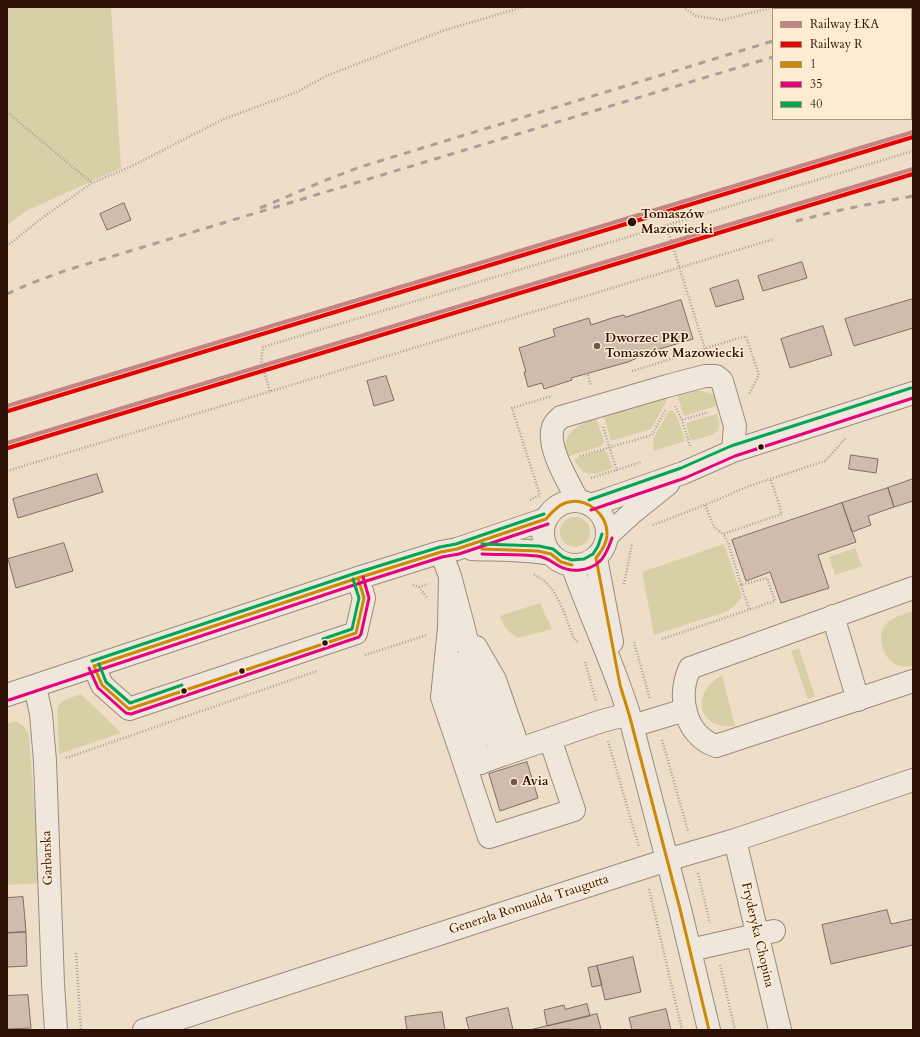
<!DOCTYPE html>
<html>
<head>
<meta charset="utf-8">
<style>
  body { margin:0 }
  #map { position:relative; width:920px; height:1037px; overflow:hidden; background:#eedec8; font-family:Cardo,serif }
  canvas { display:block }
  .frame { position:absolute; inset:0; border:8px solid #2c1004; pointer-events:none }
  .legend { position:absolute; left:772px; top:8px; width:140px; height:112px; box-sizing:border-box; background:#feecd2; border:1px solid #aa9480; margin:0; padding:5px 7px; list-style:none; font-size:12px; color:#2c1004 }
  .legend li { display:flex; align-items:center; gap:8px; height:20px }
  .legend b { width:20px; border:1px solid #aa9480 }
</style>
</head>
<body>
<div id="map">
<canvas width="920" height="1037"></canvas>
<div class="frame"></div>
<ul class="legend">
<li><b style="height:5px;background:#c58483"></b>Railway ŁKA</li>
<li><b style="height:5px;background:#e50000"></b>Railway R</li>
<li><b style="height:5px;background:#ce8801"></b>1</li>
<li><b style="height:5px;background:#e5007d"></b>35</li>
<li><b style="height:5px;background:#00a651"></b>40</li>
</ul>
</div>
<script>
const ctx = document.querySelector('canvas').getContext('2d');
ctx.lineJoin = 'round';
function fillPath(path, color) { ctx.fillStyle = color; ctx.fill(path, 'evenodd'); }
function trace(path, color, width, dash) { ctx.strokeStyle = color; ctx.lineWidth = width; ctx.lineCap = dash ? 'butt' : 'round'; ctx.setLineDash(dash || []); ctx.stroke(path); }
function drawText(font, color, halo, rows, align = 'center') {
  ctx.font = font + ' Cardo,serif'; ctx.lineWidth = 3; ctx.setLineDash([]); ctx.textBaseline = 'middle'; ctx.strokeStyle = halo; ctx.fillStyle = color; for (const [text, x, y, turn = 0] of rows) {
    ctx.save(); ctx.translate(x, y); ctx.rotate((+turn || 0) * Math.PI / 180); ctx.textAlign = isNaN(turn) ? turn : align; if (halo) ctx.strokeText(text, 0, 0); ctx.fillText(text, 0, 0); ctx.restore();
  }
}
const green = new Path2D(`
  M 7,7 L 111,7 L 121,168 L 28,210 L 7,225 Z
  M 691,391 L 702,391 L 717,396 L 722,404 L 684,416 L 677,394 Z
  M 665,397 L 666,402 L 651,429 L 611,441 L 604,416 Z
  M 673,410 L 679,421 L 685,441 L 654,451 L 653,439 L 669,411 Z
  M 717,414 C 723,430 718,433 703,438 C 698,439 695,441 690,439 L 686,423 Z
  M 596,418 L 604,441 L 602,446 L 566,457 C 561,433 577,425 596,418 Z
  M 603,450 L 607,452 L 613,468 C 595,474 584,480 574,459 Z
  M560 532a15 15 0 1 1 30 0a15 15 0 1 1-30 0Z
  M 724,544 L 742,597 L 734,606 L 728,611 L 654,635 L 642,572 Z
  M 855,548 L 862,566 L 835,575 L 829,557 Z
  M 540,603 L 552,629 L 518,638 C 508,632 504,627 500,616 Z
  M 913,611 L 913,666 C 907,667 900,667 895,664 C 883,657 876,637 885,625 C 892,617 904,614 913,611 Z
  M 799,648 L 815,696 L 808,699 L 791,651 Z
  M 722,675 L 735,726 C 697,730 690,693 722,675 Z
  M 81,694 L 121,733 L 59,754 L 57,710 C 60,699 71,698 81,694 Z
  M 16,721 L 24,726 L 29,735 L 40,883 L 7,885 L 7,724 Z`);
const building = new Path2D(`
  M 124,203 L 131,220 L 107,230 L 100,214 Z
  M 802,262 L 807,278 L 763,291 L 758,276 Z
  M 738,280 L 744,299 L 716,307 L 710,289 Z
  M 913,299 L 913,328 L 854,346 L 845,319 Z
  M 681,300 L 693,339 L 636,356 L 637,358 L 628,362 L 571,378 L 572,380 L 544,389 L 542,383 L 528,387 L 524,372 L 526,372 L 519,348 L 555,336 L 553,329 L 589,318 L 591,325 L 615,317 L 624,315 L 625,317 Z
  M 823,326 L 832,355 L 790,368 L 781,339 Z
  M 386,376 L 394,400 L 374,406 L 367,381 Z
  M 851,455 L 878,459 L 876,473 L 849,469 Z
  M 97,474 L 103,492 L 18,518 L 13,499 Z
  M 913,479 L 913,501 L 894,507 L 888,488 Z
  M 888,488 L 894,507 L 868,516 L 871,525 L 852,532 L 842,503 Z
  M 842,503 L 856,542 L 818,555 L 829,588 L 781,603 L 770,572 L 746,581 L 732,540 Z
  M 64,543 L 73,571 L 16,588 L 8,559 Z
  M 527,762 L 538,798 L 500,811 L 489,774 Z
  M 23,897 L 26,932 L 7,933 L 7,898 Z
  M 887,910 L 891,924 L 913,919 L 913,945 L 831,964 L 822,925 Z
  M 26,932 L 27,966 L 7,967 L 7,933 Z
  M 633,957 L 641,992 L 605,1000 L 597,966 Z
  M 597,966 L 602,985 L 592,987 L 588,968 Z
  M 28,995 L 31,1028 L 7,1029 L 7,996 Z
  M 587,1004 L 590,1016 L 547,1026 L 544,1010 L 564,1005 L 565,1009 Z
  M 508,1008 L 513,1030 L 469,1030 L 466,1018 Z
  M 666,1009 L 671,1030 L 632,1030 L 629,1018 Z
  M 442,1012 L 445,1030 L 407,1030 L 405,1017 Z
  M 597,1014 L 601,1029 L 598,1030 L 571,1030 L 571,1029 L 530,1030 Z`);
const path = new Path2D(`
  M 683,7 L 696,16 L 722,20 L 774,7
  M 7,112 L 92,183
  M 666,225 L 705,349
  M 7,246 L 42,218 L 92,183 L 130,167 L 224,119 L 297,92 L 326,76 L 442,31 L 523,7
  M 632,371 L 746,336 L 759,375 L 749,394
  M 585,374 L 588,375 L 591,386
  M 270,391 L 261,361 L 263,347 L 913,151
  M 675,406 L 682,420 L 690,446
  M 682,420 L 708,412
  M 603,427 L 617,471
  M 580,456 L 652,435 L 666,409
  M 7,471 L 774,239
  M 591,478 L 641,462
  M 530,500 L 540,495 L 512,408 L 552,396
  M 705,505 L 714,527 L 723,534 L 782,514 L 771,480
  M 653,525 L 705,505 L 749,486 L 825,461 L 846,438
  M 534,575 C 557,583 566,619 574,639 L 578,642
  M 624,584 L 632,544
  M 413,585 L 419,587 L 427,598
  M 741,585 L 749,609
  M 419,587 L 428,584
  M 662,639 L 775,601 L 767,578 L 741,585 L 728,542 L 723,534
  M 634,642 L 650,699
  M 365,655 L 427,635
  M 585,662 L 596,701
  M 662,740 L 688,831
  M 608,741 L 639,847
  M 66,758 L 317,671
  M 698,873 L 710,923
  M 649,889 L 682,1030
  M 76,953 L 81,1030
  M 720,965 L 735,1030`);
const minor = new Path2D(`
  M 578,501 C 569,483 546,447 553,427 C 554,423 558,420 561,417 L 667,386 L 705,376 L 716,376 L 722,381 L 735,426 L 733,451
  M543 533a32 32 0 1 1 64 0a32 32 0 1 1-64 0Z
  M 590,505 L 606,500 L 683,473 L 733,451 L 913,393
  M 607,536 L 632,513 L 668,484
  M 472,549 C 498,550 525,549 551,554
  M 441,552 L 450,576 L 449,628 L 442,697 L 466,768 L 502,755 L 478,686 L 463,625 L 450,576
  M 596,558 L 612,642
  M 572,565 C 590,615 613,663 629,714 L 680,909 L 709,1030
  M 913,588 L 690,668 C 677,695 684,735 716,746 L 913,681
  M 833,616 L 858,700
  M 476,647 L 495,680 L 519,749
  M 454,663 L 458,692 L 481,763
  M 94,666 L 102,685 L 129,709 L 356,633 L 364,598 L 358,578
  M 35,686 L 41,714 L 45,761 L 53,984 L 56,1030
  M 7,695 L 358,578 L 441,552 L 457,549 L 546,519
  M 632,726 L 685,710
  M 505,754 L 602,721 L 629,714
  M 466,768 L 489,837 L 574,810 L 550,739
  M 735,840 L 780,1030
  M 690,950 L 774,931
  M 144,1030 L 667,860 L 735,840 L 913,780`);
const rail = new Path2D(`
  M 880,9 L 886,7
  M 911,15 L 913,15
  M 260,208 L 326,180 L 360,167 L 773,41
  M 796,221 L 845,209 L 913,196
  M 7,294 L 29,284 L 67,270 L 773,57`);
const bus1 = new Path2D(`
  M 546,519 C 551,513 557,506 565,503 C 586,496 608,514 607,536 C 606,544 601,552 596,558
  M 482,549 L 538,551 L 551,554 L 561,562 L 572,565
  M 596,558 L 620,685 L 629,714 L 680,909 L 709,1030
  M 94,666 L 358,578 L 441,552 L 457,549 L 546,519
  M 94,666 L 102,685 L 129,709 L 356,633 L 364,598 L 358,578`);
const bus2 = new Path2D(`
  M 591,510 L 685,478 L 735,456 L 913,398
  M 482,554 C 500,555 519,554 537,556 C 550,558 549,561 559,566 C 571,573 589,571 599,562 C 606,556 609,546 612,538
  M 89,668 L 98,688 L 126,713 L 131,714 L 359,637 L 361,634 L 369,598 L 363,577
  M 9,700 L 360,583 L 442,557 L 459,554 L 548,524`);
const bus3 = new Path2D(`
  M 589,500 L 681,468 L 731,446 L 911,388
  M 482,544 L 539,546 L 553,549 L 563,557 L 572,560 L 584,559 L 593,554 L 598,546 L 602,534
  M 323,639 L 352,629 L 359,598 L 353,579
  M 92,661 L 356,573 L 440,547 L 456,544 L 544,514
  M 99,664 L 106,682 L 130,703 L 182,685`);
const rail1 = new Path2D(`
  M 7,406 L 913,132
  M 7,443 L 913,169`);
const rail2 = new Path2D(`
  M 8,411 L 913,137
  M 8,448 L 913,174`);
const markers = [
  [632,222,5,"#2c1004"],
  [597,346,4,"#705849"],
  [761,447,3.5,"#2c1004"],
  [325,643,3.5,"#2c1004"],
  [242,671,3.5,"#2c1004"],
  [184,691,3.5,"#2c1004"],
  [514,782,4,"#705849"]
];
const stopNames = [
  ["Tomaszów",641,215],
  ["Mazowiecki",641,230]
];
const poiNames = [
  ["Dworzec PKP",605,339],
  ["Tomaszów Mazowiecki",605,354],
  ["Avia",522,782]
];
const streetNames = [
  ["Garbarska",48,858,-92],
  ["Generała Romualda Traugutta",529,905,-18],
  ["Fryderyka Chopina",757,935,77]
];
fillPath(green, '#d7cfa6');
fillPath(building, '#d1bbad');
trace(building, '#7c6f63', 1);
trace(minor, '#988b7d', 24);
trace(path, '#a8a097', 2.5, [1, 2]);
trace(minor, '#f0e7dc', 22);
trace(rail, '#a8a097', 3, [7, 7]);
trace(bus1, '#ce8801', 3);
trace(bus2, '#e5007d', 3);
trace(bus3, '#00a651', 3);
trace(rail1, '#c58483', 4);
trace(rail2, '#e50000', 4);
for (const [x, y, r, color] of markers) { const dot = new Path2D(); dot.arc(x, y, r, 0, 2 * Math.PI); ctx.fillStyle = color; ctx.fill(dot); trace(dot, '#feecd2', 1.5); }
drawText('bold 13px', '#2c1004', '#feecd2', stopNames, 'left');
drawText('bold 13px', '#2c1004', '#feecd2', poiNames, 'left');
drawText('13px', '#2c1004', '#feecd2', streetNames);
</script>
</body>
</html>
